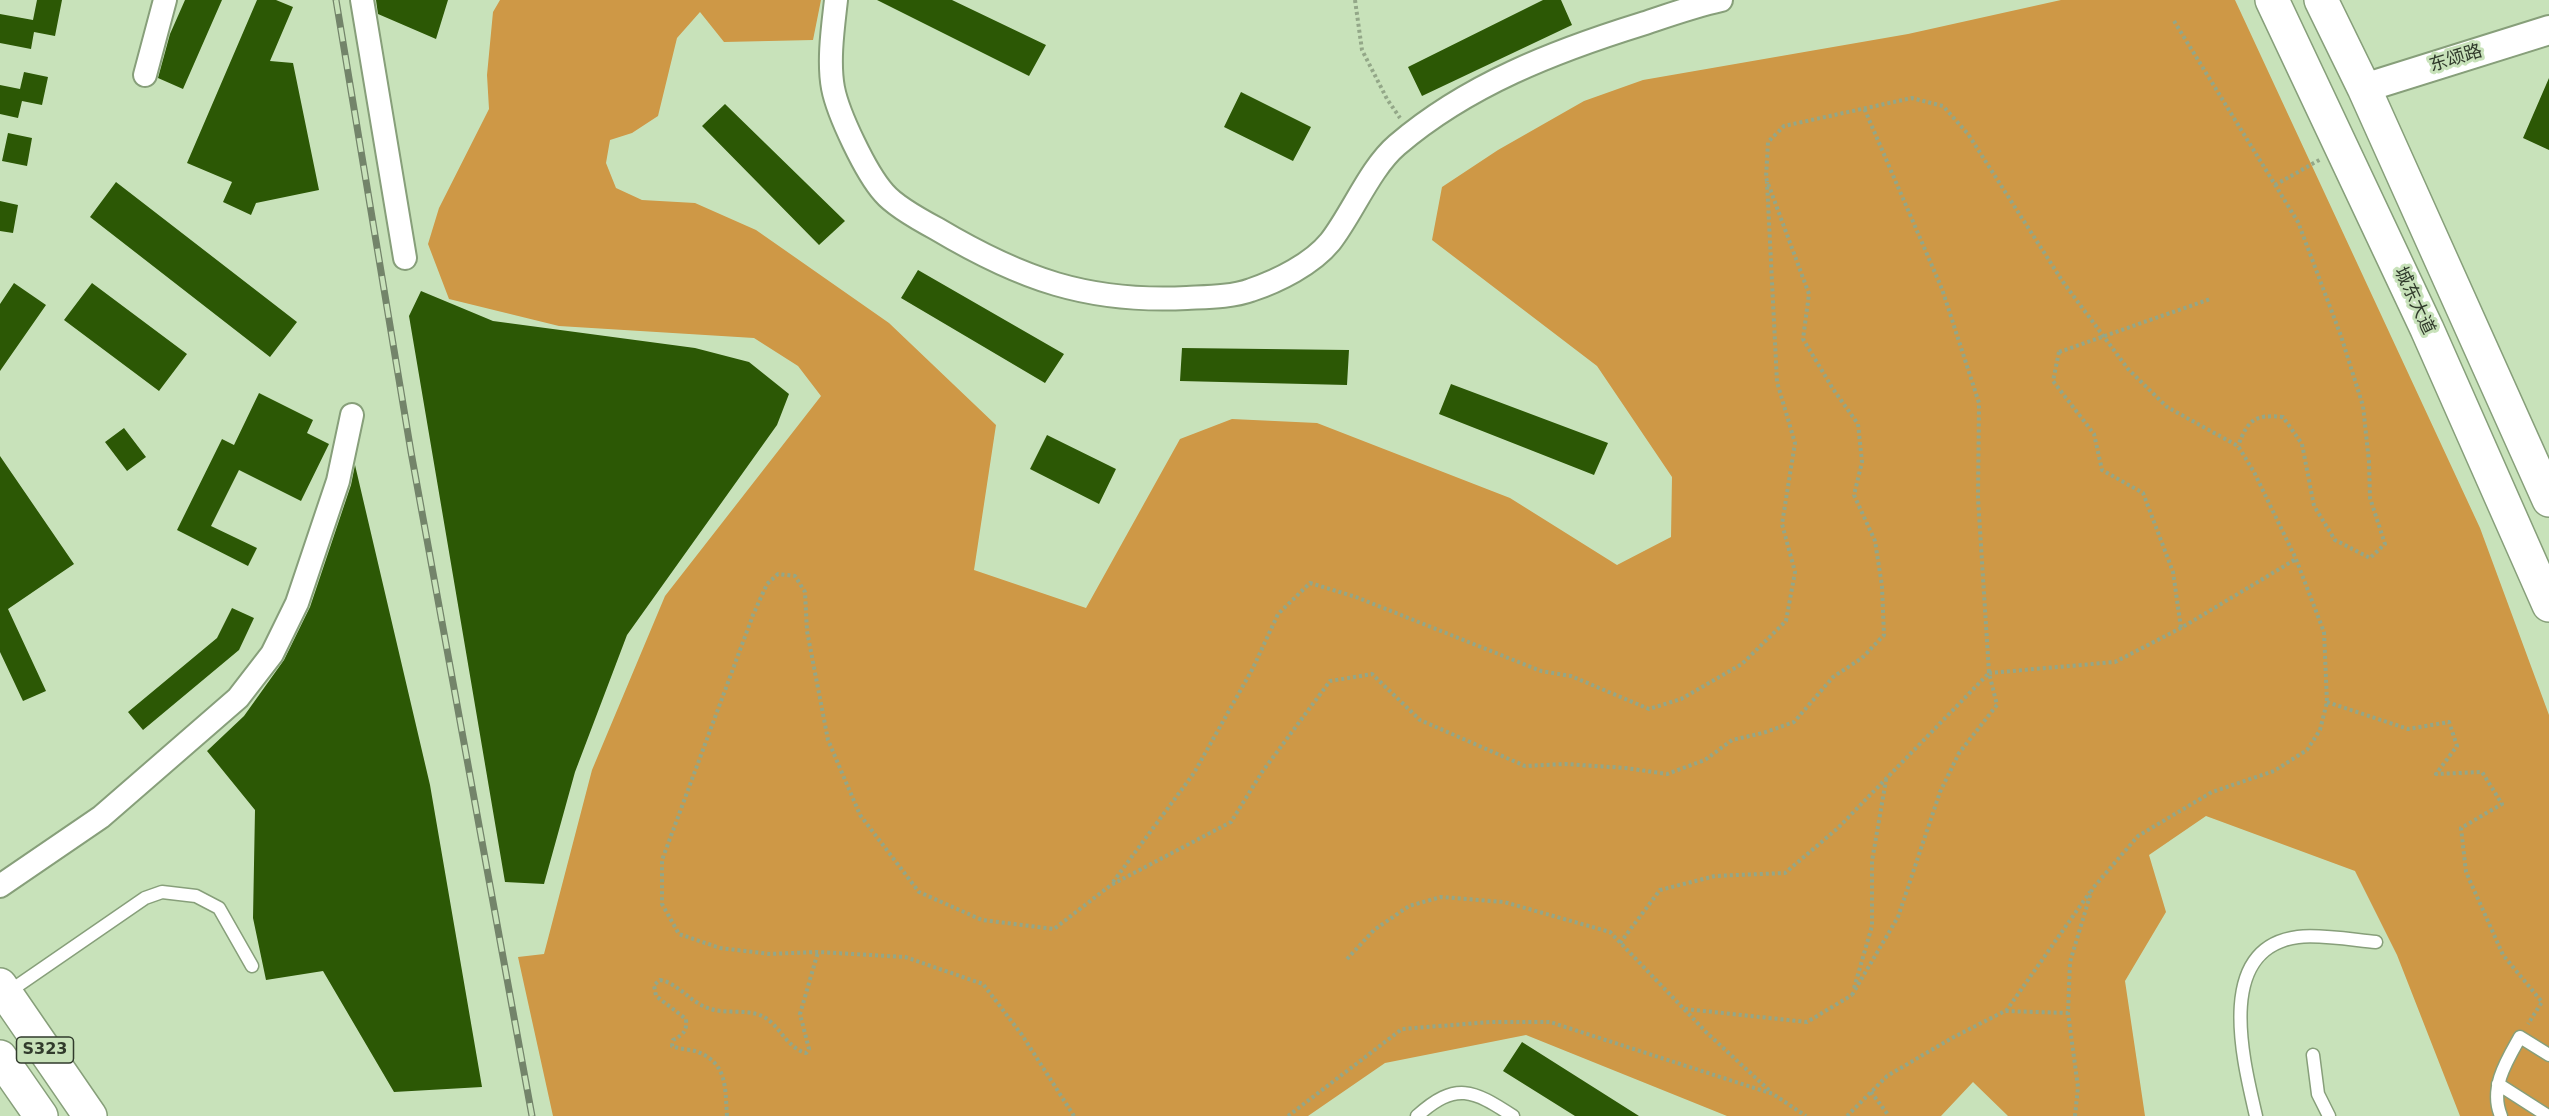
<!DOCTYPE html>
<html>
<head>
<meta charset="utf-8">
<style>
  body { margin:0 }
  canvas { display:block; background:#c8e2ba }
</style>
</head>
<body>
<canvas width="2549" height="1116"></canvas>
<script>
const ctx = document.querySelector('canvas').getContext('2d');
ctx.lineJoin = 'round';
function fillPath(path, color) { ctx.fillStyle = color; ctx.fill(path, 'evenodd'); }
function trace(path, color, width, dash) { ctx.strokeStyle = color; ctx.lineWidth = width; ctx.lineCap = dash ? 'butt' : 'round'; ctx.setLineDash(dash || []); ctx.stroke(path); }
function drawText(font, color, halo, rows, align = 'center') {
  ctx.font = font + ' "DejaVu Sans","Noto Sans SC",sans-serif'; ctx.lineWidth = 6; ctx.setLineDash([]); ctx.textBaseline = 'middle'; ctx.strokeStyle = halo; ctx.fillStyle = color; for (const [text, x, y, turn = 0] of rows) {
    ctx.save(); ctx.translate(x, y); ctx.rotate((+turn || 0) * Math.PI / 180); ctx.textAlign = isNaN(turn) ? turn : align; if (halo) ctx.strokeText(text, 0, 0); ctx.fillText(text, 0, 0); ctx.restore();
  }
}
const forest = new Path2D(`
  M 500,0 L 821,0 L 813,40 L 724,42 L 700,12 L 677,38 L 658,116 L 632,133 L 610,140 L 606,163 L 616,188 L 642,200 L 695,203 L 756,230 L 889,323 L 996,425 L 974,570 L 1086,608 L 1180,439 L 1232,419 L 1317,423 L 1510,498 L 1617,565 L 1671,537 L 1672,477 L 1597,366 L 1432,240 L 1442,187 L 1498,150 L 1584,101 L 1643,80 L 1908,34 L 2061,0 L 2235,0 L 2480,528 L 2549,715 L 2549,1116 L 2460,1116 L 2397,955 L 2355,871 L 2206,816 L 2149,855 L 2166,912 L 2125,981 L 2145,1116 L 2008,1116 L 1973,1082 L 1941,1116 L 1727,1116 L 1526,1035 L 1385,1063 L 1308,1116 L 553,1116 L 518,957 L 544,954 L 592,770 L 665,596 L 821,396 L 798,366 L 754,338 L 559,326 L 449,299 L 428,244 L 439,208 L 489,109 L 487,75 L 493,12 Z`);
const building = new Path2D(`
  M 37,0 L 62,0 L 55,36 L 34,32 L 31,49 L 0,43 L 0,14 L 33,20 Z
  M 185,0 L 222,0 L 183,89 L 158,78 L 170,34 Z
  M 257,0 L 276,0 L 293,7 L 270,61 L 293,63 L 319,190 L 256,203 L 251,215 L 223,202 L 232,182 L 187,163 Z
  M 376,0 L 448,0 L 436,39 L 378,14 Z
  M 877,0 L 952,0 L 1046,45 L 1029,76 Z
  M 1543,0 L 1561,0 L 1572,25 L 1422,96 L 1408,67 Z
  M 24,72 L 48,77 L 42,105 L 22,101 L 18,118 L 0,114 L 0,85 L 20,89 Z
  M 2549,78 L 2549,150 L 2523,138 Z
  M 1241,92 L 1311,127 L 1293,161 L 1224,127 Z
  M 725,104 L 845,221 L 819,245 L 702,126 Z
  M 8,133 L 32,138 L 27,166 L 2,161 Z
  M 116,182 L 297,322 L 270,357 L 90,217 Z
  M 0,201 L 18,205 L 13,233 L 0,231 Z
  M 918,270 L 1064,354 L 1045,383 L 901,298 Z
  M 14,283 L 46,305 L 0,371 L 0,304 Z
  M 92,283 L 187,354 L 159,391 L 64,320 Z
  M 421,291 L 493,321 L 695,348 L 749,362 L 789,394 L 777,425 L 627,635 L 575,772 L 544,884 L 505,882 L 409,316 Z
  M 1182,348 L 1349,350 L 1347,385 L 1180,381 Z
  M 1451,384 L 1608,443 L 1594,475 L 1439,414 Z
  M 259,393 L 313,420 L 307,433 L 329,444 L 301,501 L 239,470 L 211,526 L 257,548 L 248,566 L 177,530 L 222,439 L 234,445 Z
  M 124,428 L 146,457 L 127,471 L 105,442 Z
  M 1047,435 L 1116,469 L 1099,504 L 1030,469 Z
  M 0,456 L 74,564 L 8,609 L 46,691 L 23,701 L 0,652 Z
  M 355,465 L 430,785 L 482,1087 L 394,1092 L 323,971 L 266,980 L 253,918 L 255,810 L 207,751 L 244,716 L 284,660 L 310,607 L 351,485 Z
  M 232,608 L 254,618 L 239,650 L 143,730 L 128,712 L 217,638 Z
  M 1522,1042 L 1639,1116 L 1575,1116 L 1503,1071 Z`);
const path = new Path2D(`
  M 1355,0 L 1362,50 L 1387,99 L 1400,118
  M 2174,21 L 2298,222 L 2341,336 L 2363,406 L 2369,462 L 2370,498 L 2385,544 L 2370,558 L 2335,540 L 2314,506 L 2302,444 L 2283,417 C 2254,414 2248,420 2238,446
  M 2275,185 L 2321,159
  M 2059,352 L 2053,381 L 2094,434 L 2102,470 L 2143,493 L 2173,572 L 2181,628
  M 2327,702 L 2408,729 L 2449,722 L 2457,746 L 2436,774 L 2482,772 L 2502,804 L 2461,828 L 2466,872 L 2503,955 L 2542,1002 L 2528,1024
  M 1113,882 L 1194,773 L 1253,668 L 1278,614 L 1310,583 L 1356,597 L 1541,671 L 1571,676 L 1649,709 L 1681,699 L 1742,664 L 1786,621 L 1795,572 L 1782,524 L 1795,443 L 1777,382 L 1767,182
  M 1620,943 L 1660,890 L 1715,876 L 1785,873 L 1838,828 L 1989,673 L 1978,498 L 1979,403 L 1942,289 L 1864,108
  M 1347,959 L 1374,930 L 1409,906 L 1441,897 L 1504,902 L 1610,932 L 1707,1033 L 1770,1091
  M 1854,988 L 1872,926 L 1872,861 L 1886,780
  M 1852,995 L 1898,917 L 1940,792 L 1959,753 L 1997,705 L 1989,673 L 2115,662 L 2181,628 L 2296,559
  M 1685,1009 L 1807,1022 L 1852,995
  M 2006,1011 L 2090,892
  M 1871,1092 L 1889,1116
  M 727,1116 C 725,1088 728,1062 695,1051 C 688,1049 679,1049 672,1046 L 673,1040 C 684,1034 687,1031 686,1019 L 656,996 L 654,985 L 660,980 C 678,983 690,1002 708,1008 C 726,1015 748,1008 764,1017 C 780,1026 787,1048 806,1053 L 809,1049 L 800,1014 L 818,952
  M 1074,1116 L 1022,1035 L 983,984 L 905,957 L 818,952 L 770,954 L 720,948 L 679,934 L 662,904 L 662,860 L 753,615 L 767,584 L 778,574 L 795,576 L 805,592 L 807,631 L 828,740 L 860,815 L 919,892 L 982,920 L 1054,929 L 1111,885 L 1231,822 L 1262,772 L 1330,681 L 1372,674 L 1420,720 L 1525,766 L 1565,764 L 1626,768 L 1667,774 L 1705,760 L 1732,740 L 1763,733 L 1794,722 L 1833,677 L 1862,658 L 1884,635 L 1882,586 L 1875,541 L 1854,495 L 1862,462 L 1858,424 L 1833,389 L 1803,339 L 1809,294 L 1766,178 L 1768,142 L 1784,126 L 1912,98 L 1943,106 L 1968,134 L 2063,282 L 2128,369 L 2167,407 L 2238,446 L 2254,472 L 2296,559 L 2324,632 L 2327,702 L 2320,730 L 2307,750 L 2274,771 L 2212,792 L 2138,836 L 2092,889 L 2070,962 L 2068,1013 L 2078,1087 L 2075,1116
  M 1288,1116 L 1402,1029 L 1490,1022 L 1550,1022 L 1773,1094 L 1806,1116
  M 1847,1116 L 1887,1076 L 1952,1038 L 2005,1011 L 2068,1013`);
const service = new Path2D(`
  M 7,993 L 145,898 L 162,892 L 196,896 L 219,908 L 252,966
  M 2313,1055 L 2318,1094 L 2329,1116
  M 2498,1084 L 2548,1116
  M 1417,1116 C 1456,1081 1473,1090 1513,1116
  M 2256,1116 C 2243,1060 2214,948 2298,937 C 2319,934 2354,940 2376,942
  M 2501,1116 C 2489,1088 2507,1060 2520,1037 L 2549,1055`);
const minor = new Path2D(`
  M 362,0 L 405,258
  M 836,0 C 833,27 828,61 833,88 C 838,114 866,173 884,193 C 895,206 922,221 937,229 C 1021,279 1088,303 1187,298 C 1207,297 1232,297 1251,290 C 1278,281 1312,264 1330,242 C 1352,214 1370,168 1397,145 C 1467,85 1555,51 1642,24 C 1669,15 1694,6 1721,0
  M 145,75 L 165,0
  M 0,886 L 101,817 L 238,698 L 272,654 L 297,603 L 338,481 L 352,415`);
const tertiary = new Path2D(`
  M 2364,88 L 2549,30`);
const primary = new Path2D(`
  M 2272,0 L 2427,329 L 2549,605
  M 2321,0 L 2364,88 L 2549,500
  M 0,985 L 90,1116
  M 0,1057 L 41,1116`);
const rail = new Path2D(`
  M 336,0 L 411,452 L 532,1116`);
const pathBridge = new Path2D(`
  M 2059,352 L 2210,299`);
const shields = [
  [45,1050,57]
];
const shieldNames = [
  ["S323",45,1050]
];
const streetNames = [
  ["东颂路",2456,59,-17],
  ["城东大道",2414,301,65]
];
fillPath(forest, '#ce9846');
fillPath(building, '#2c5805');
trace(service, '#879f7a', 15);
trace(minor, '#879f7a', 26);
trace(tertiary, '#879f7a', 32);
trace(primary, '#879f7a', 36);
trace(path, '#93a788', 4, [3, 3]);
trace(service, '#fff', 12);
trace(minor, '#fff', 22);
trace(tertiary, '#fff', 28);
trace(primary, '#fff', 33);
trace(rail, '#73846a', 7);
trace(rail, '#c8e2ba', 4.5, [14]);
trace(pathBridge, '#93a788', 4, [3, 3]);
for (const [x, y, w] of shields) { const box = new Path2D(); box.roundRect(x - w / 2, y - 13, w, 26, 4.5); ctx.fillStyle = '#c8e2ba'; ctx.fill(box); trace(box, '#313b2c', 1.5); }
drawText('bold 16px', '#313b2c', null, shieldNames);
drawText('18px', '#313b2c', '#c8e2ba', streetNames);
</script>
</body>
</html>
